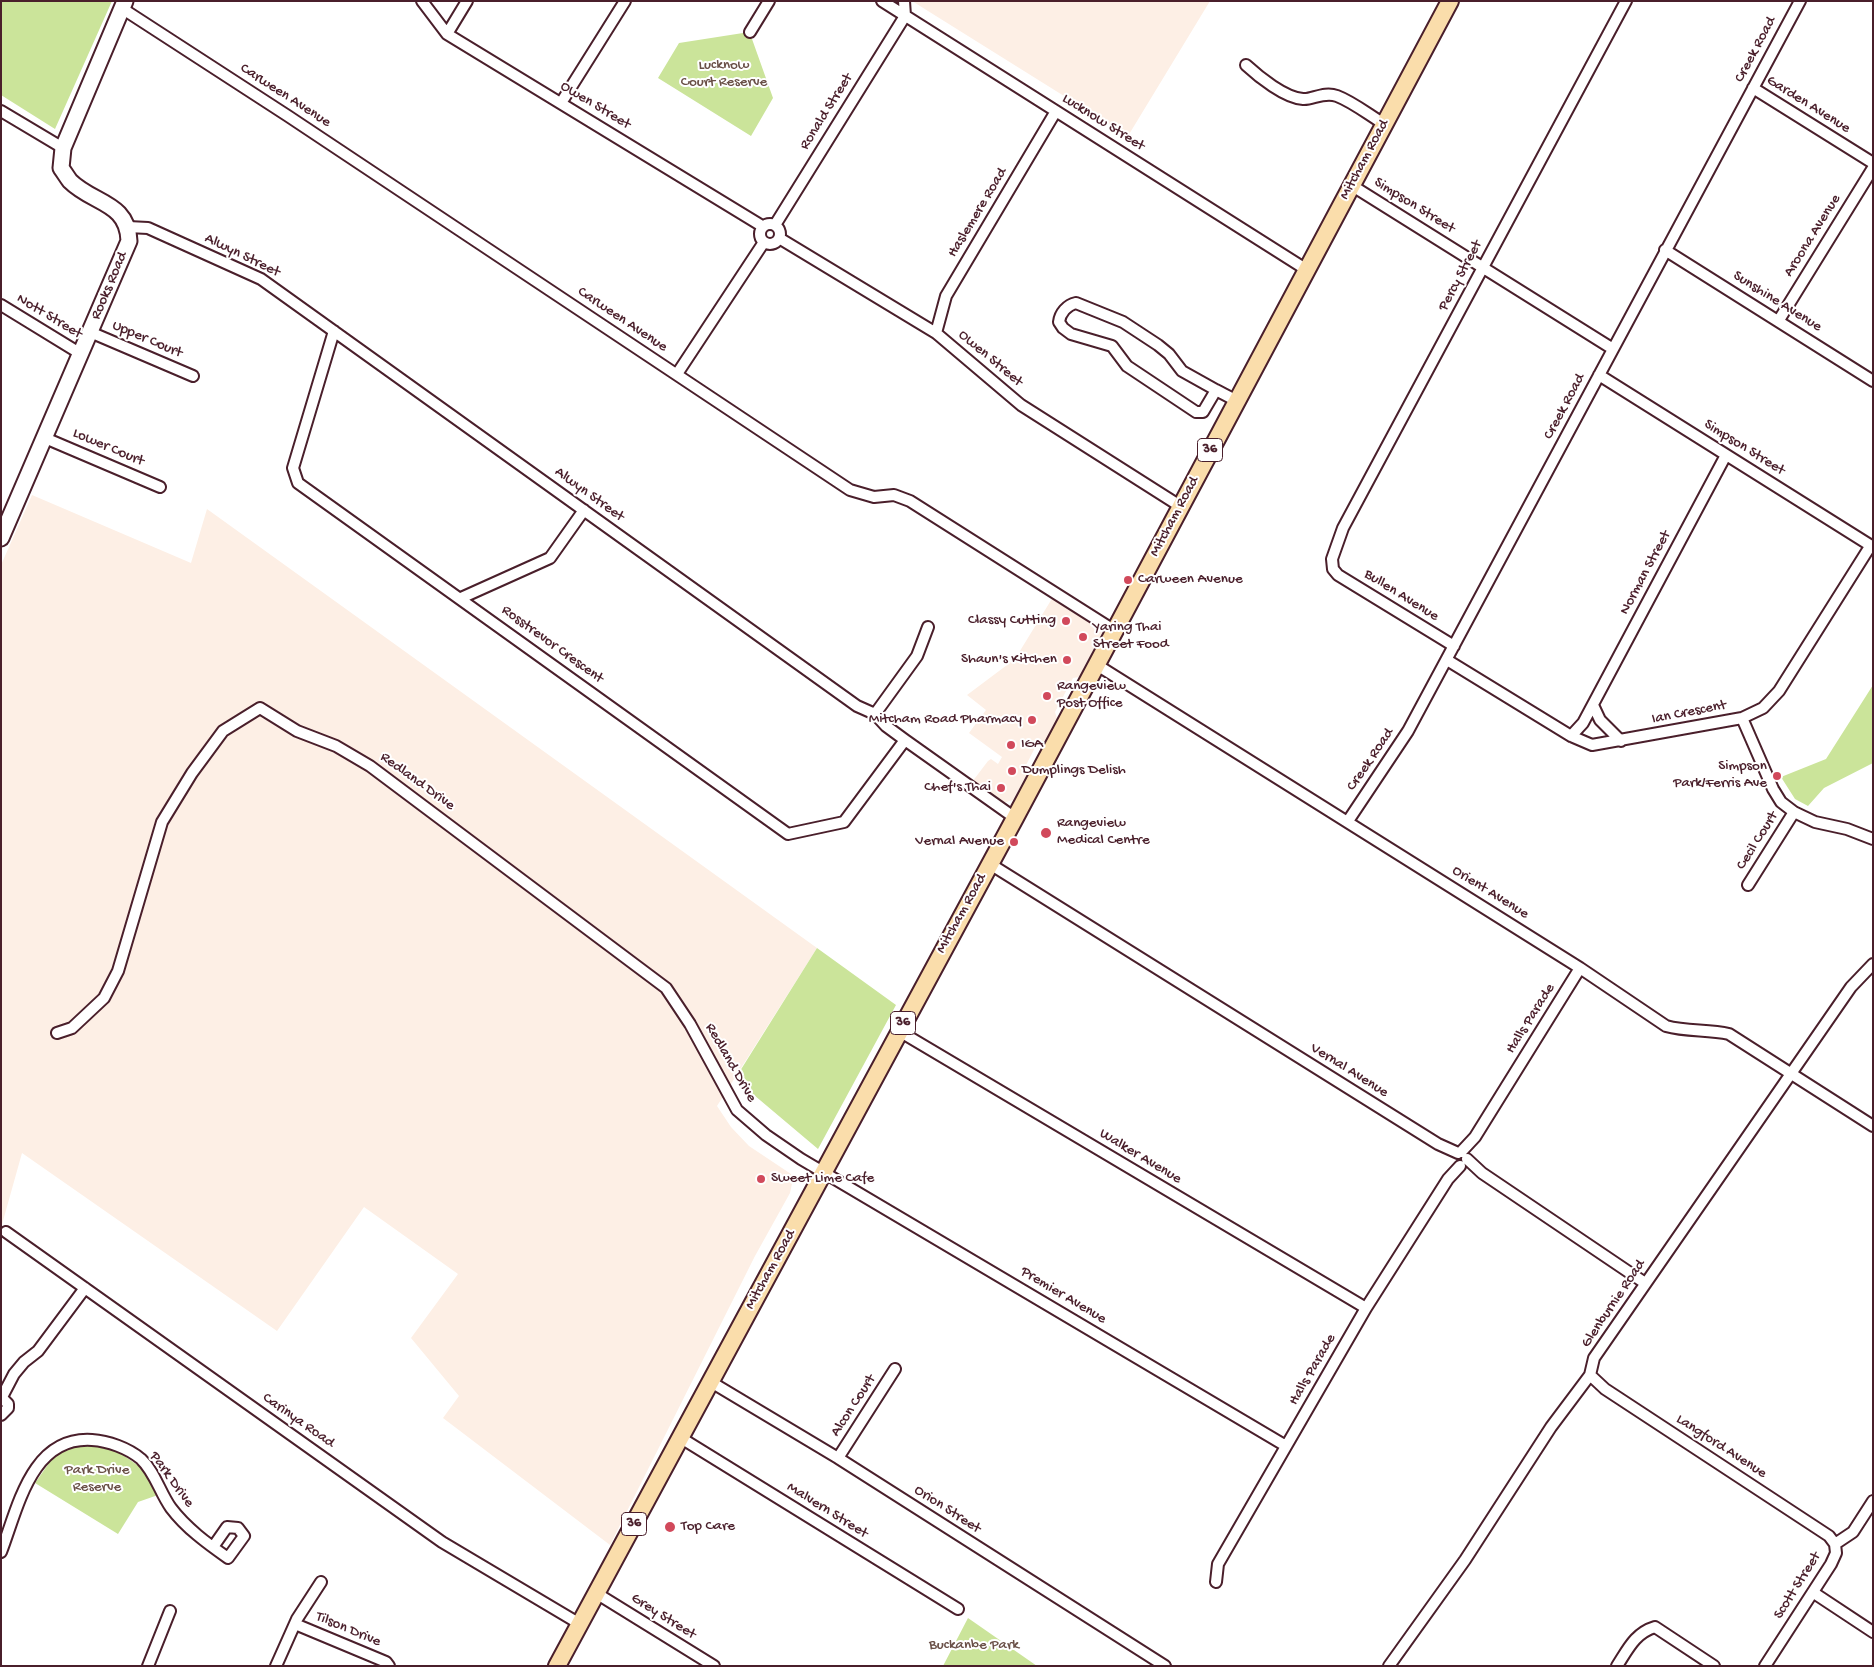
<!DOCTYPE html>
<html>
<head>
<meta charset="utf-8">
<style>
  body { margin:0 }
  #map { position:relative; width:1874px; height:1667px; overflow:hidden; background:#fff; font-family:"Gochi Hand",sans-serif }
  canvas { display:block }
  .frame { position:absolute; inset:0; border:2px solid #4a1f2b; pointer-events:none }
</style>
</head>
<body>
<div id="map">
<canvas width="1874" height="1667"></canvas>
<div class="frame"></div>
</div>
<script>
const ctx = document.querySelector('canvas').getContext('2d');
ctx.lineJoin = 'round';
function fillPath(path, color) { ctx.fillStyle = color; ctx.fill(path, 'evenodd'); }
function trace(path, color, width, dash) { ctx.strokeStyle = color; ctx.lineWidth = width; ctx.lineCap = dash ? 'butt' : 'round'; ctx.setLineDash(dash || []); ctx.stroke(path); }
function drawText(font, color, halo, rows, align = 'center') {
  ctx.font = font + ' "Gochi Hand",sans-serif'; ctx.lineWidth = 4; ctx.setLineDash([]); ctx.textBaseline = 'middle'; ctx.strokeStyle = halo; ctx.fillStyle = color; for (const [text, x, y, turn = 0] of rows) {
    ctx.save(); ctx.translate(x, y); ctx.rotate((+turn || 0) * Math.PI / 180); ctx.textAlign = isNaN(turn) ? turn : align; if (halo) ctx.strokeText(text, 0, 0); ctx.fillText(text, 0, 0); ctx.restore();
  }
}
const built = new Path2D(`
  M 912,1 L 1210,1 L 1128,136 Z
  M 32,495 L 191,563 L 207,509 L 817,948 L 717,1106 L 731,1127 L 749,1146 L 791,1174 L 793,1179 L 790,1193 L 755,1256 L 610,1545 L 443,1418 L 459,1396 L 411,1338 L 458,1274 L 364,1207 L 277,1331 L 22,1153 L 1,1228 L 1,565 Z
  M 1053,597 L 1099,626 L 1102,633 L 1079,677 L 1073,678 L 1055,712 L 1058,722 L 1046,744 L 1042,741 L 1038,742 L 1025,767 L 1028,773 L 1013,800 L 1003,803 L 972,782 L 988,761 L 991,759 L 998,764 L 1002,757 L 969,733 L 986,710 L 967,695 L 1015,659 Z`);
const green = new Path2D(`
  M 1,1 L 112,1 L 55,129 L 1,95 Z
  M 743,33 L 752,39 L 773,98 L 751,136 L 658,78 L 679,43 Z
  M 1873,685 L 1873,763 L 1824,788 L 1808,806 L 1795,799 L 1781,777 L 1826,759 Z
  M 817,948 L 896,1005 L 818,1149 L 735,1079 Z
  M 84,1443 L 109,1445 L 140,1467 L 158,1495 L 138,1502 L 118,1534 L 35,1483 L 54,1456 Z
  M 968,1618 L 1037,1666 L 943,1666 Z`);
const street = new Path2D(`
  M 422,1 L 447,34 L 762,226
  M 882,1 L 1307,270
  M 123,9 L 288,116 L 850,490 L 874,497 L 894,495 L 910,501 L 1115,631
  M 750,32 L 769,1
  M 447,34 L 467,1
  M 1246,65 C 1259,77 1285,98 1303,99 C 1312,100 1324,91 1337,96 C 1353,102 1369,115 1384,124
  M 1753,88 L 1873,163
  M 561,103 L 625,1
  M 1,111 L 63,148
  M 1351,185 L 1613,349
  M760 234a10 10 0 1 1 20 0a10 10 0 1 1-20 0Z
  M 775,225 L 905,16 L 904,1
  M 128,227 L 148,228 L 261,279 L 857,706 L 875,714 L 886,726 L 905,740 L 1015,818
  M 779,238 L 936,333 L 1021,405 L 1180,506
  M 1665,250 L 1873,381
  M 1,305 L 81,354
  M 1779,320 L 1873,168
  M 334,331 L 293,468 L 298,483 L 788,834 L 844,822 L 905,740
  M 90,332 L 193,376
  M 936,333 L 946,296 L 1056,111
  M 677,374 L 764,242
  M 1599,375 L 1873,547
  M 1216,390 L 1182,371 L 1169,354 L 1158,345 L 1123,322 L 1076,303 C 1067,305 1060,313 1059,322 L 1063,328 L 1071,334 L 1112,346 L 1127,366 L 1196,412 L 1203,412 L 1216,390 L 1237,401
  M 45,438 L 160,487
  M 461,598 L 550,558 L 584,510
  M 1454,646 L 1338,575 L 1333,569 L 1332,559 L 1343,528 L 1626,1
  M 1447,660 L 1571,736 L 1592,745 L 1742,718 L 1763,708 L 1779,691 L 1871,545
  M 1097,665 L 1580,968 L 1666,1026 C 1687,1032 1708,1029 1729,1034 L 1873,1126
  M 1593,705 L 1600,720 L 1621,741
  M 875,714 L 917,656 L 928,627
  M 1742,718 L 1773,789 L 1781,802 L 1794,812 L 1815,822 L 1847,829 L 1873,839
  M 1571,736 L 1583,723 L 1726,455
  M 1348,821 L 1408,731 L 1800,1
  M 990,864 L 1438,1144 L 1458,1153
  M 1748,885 L 1794,812
  M 899,1031 L 1366,1308
  M 57,1033 L 72,1028 L 104,998 L 118,971 L 162,822 L 192,773 L 223,731 L 260,708 L 297,731 L 336,746 L 370,766 L 666,988 L 690,1024 L 737,1110 L 766,1135 L 801,1159 L 1286,1446
  M 1461,1152 L 1475,1137 L 1580,968
  M 1467,1159 L 1482,1173 L 1645,1283
  M 6,1232 L 442,1542 L 580,1624
  M 1590,1375 L 1605,1389 L 1829,1536 L 1835,1544
  M 711,1382 L 838,1458 L 1165,1666
  M 1,1397 L 8,1404 L 8,1408 L 1,1415
  M 2,1397 L 14,1374 L 24,1362 L 38,1351 L 85,1288
  M 681,1438 L 958,1609
  M 838,1458 L 895,1369
  M 1835,1544 L 1853,1532 L 1873,1501
  M 1,1552 C 18,1508 31,1436 92,1440 C 108,1441 128,1448 141,1459 C 155,1472 160,1493 171,1508 C 186,1528 208,1544 228,1558 L 244,1536 L 238,1528 L 227,1527 L 213,1547
  M 1216,1582 L 1218,1564 L 1366,1308 L 1448,1179 L 1460,1166
  M 596,1593 L 714,1666
  M 1814,1593 L 1873,1632
  M 295,1624 L 386,1662 L 389,1666
  M 148,1666 L 170,1611
  M 276,1666 L 297,1619 L 321,1582
  M 1389,1666 L 1465,1560 L 1551,1427 L 1590,1375 L 1594,1358 L 1851,987 L 1873,964
  M 1617,1666 C 1628,1649 1635,1633 1655,1627 L 1714,1666
  M 1765,1666 L 1831,1564 L 1836,1553 L 1835,1544`);
const secondary = new Path2D(`
  M 1,538 L 129,241 C 128,202 93,204 70,181 C 67,177 64,172 61,168 L 63,148 L 125,1`);
const primary = new Path2D(`
  M 557,1666 L 1015,818 L 1450,1`);
const markers = [
  [1128,580,5,"#d1495b"],
  [1066,621,5,"#d1495b"],
  [1083,637,5,"#d1495b"],
  [1067,660,5,"#d1495b"],
  [1047,696,5,"#d1495b"],
  [1032,720,5,"#d1495b"],
  [1011,745,5,"#d1495b"],
  [1012,771,5,"#d1495b"],
  [1777,776,5,"#d1495b"],
  [1001,788,5,"#d1495b"],
  [1046,833,6,"#d1495b"],
  [1014,842,5,"#d1495b"],
  [761,1179,5,"#d1495b"],
  [670,1527,6,"#d1495b"]
];
const shields = [
  [1210,450,25],
  [903,1023,25],
  [634,1524,25]
];
const shieldNames = [
  ["36",1210,450],
  ["36",903,1023],
  ["36",634,1524]
];
const streetNames = [
  ["Creek Road",1756,50,-62],
  ["Carween Avenue",285,96,33],
  ["Garden Avenue",1808,105,32],
  ["Owen Street",595,106,31],
  ["Ronald Street",827,112,-58],
  ["Lucknow Street",1103,123,32],
  ["Mitcham Road",1365,160,-62],
  ["Simpson Street",1414,206,32],
  ["Haslemere Road",978,213,-59],
  ["Aroona Avenue",1813,236,-58],
  ["Alwyn Street",242,256,26],
  ["Percy Street",1461,276,-62],
  ["Rooks Road",110,286,-67],
  ["Sunshine Avenue",1777,302,32],
  ["Nott Street",49,317,31],
  ["Carween Avenue",622,320,34],
  ["Upper Court",147,340,23],
  ["Owen Street",990,359,40],
  ["Creek Road",1565,407,-62],
  ["Lower Court",108,448,23],
  ["Simpson Street",1744,448,32],
  ["Alwyn Street",589,495,36],
  ["Mitcham Road",1175,517,-62],
  ["Norman Street",1646,573,-62],
  ["Bullen Avenue",1401,596,32],
  ["Rosstrevor Crescent",552,645,36],
  ["Ian Crescent",1689,713,-11],
  ["Creek Road",1371,760,-56],
  ["Redland Drive",417,782,36],
  ["Cecil Court",1758,841,-58],
  ["Orient Avenue",1490,893,32],
  ["Mitcham Road",962,914,-61],
  ["Halls Parade",1531,1019,-58],
  ["Redland Drive",730,1063,60],
  ["Vernal Avenue",1349,1071,32],
  ["Walker Avenue",1140,1157,31],
  ["Mitcham Road",771,1270,-61],
  ["Premier Avenue",1063,1296,31],
  ["Glenburnie Road",1614,1304,-56],
  ["Halls Parade",1313,1370,-60],
  ["Alcon Court",854,1406,-57],
  ["Carinya Road",298,1421,35],
  ["Langford Avenue",1721,1447,33],
  ["Park Drive",171,1480,54],
  ["Orion Street",947,1510,33],
  ["Malvern Street",827,1511,32],
  ["Scott Street",1798,1586,-58],
  ["Grey Street",663,1617,32],
  ["Tilson Drive",348,1630,23]
];
const parkNames = [
  ["Lucknow",724,66],
  ["Court Reserve",724,83],
  ["Park Drive",97,1471],
  ["Reserve",97,1488],
  ["Buckanbe Park",974,1646]
];
const poiNames = [
  ["Carween Avenue",1138,580],
  ["Classy Cutting",1056,621,"right"],
  ["Yaring Thai",1093,628],
  ["Street Food",1093,645],
  ["Shaun's Kitchen",1057,660,"right"],
  ["Rangeview",1057,687],
  ["Post Office",1057,704],
  ["Mitcham Road Pharmacy",1022,720,"right"],
  ["IGA",1021,745],
  ["Simpson",1767,767,"right"],
  ["Park/Ferris Ave",1767,784,"right"],
  ["Dumplings Delish",1022,771],
  ["Chef's Thai",991,788,"right"],
  ["Rangeview",1057,824],
  ["Medical Centre",1057,841],
  ["Vernal Avenue",1004,842,"right"],
  ["Sweet Lime Cafe",771,1179],
  ["Top Care",681,1527]
];
fillPath(built, '#fdefe5');
fillPath(green, '#cbe49a');
trace(street, '#4a1f2b', 14);
trace(secondary, '#4a1f2b', 19);
trace(primary, '#4a1f2b', 20);
trace(street, '#fff', 10);
trace(secondary, '#fff', 15);
trace(primary, '#faddab', 16);
for (const [x, y, r, color] of markers) { const dot = new Path2D(); dot.arc(x, y, r, 0, 2 * Math.PI); ctx.fillStyle = color; ctx.fill(dot); trace(dot, '#fff', 2); }
for (const [x, y, w] of shields) { const box = new Path2D(); box.roundRect(x - w / 2, y - 11.5, w, 23, 4); ctx.fillStyle = '#fff'; ctx.fill(box); trace(box, '#4a1f2b', 1); }
drawText('bold 14px', '#4a1f2b', null, shieldNames);
drawText('15px', '#4a1f2b', '#fff', streetNames);
drawText('15px', '#6a5047', '#fff', parkNames);
drawText('15px', '#4a1f2b', '#fff', poiNames, 'left');
</script>
</body>
</html>
